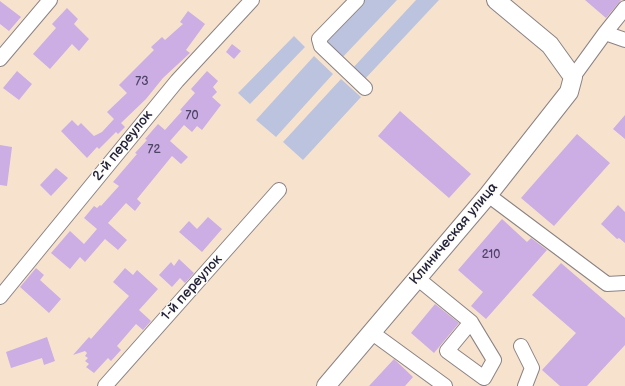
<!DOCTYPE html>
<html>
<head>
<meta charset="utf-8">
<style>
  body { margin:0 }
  canvas { display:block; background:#f7e3cd }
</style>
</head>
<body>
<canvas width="625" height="386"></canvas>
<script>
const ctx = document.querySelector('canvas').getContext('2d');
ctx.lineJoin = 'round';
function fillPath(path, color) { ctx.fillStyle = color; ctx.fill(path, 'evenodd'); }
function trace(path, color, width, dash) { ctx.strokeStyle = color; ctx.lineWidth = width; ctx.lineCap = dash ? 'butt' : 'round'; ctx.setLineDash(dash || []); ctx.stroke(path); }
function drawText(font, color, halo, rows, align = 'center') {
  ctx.font = font + ' "Balsamiq Sans",sans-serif'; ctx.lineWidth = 3; ctx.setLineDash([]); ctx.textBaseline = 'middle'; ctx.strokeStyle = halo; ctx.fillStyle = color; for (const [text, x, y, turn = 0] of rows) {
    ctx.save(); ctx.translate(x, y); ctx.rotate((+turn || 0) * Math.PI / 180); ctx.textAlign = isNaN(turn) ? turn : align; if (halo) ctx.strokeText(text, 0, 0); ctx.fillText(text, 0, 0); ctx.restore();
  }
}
const industrial = new Path2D(`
  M 364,0 L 397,0 L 340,60 L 322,44 Z
  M 416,0 L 439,0 L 363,81 L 351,70 Z
  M 294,36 L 305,47 L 250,104 L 238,93 Z
  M 314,56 L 333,74 L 276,137 L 256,120 Z
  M 341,79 L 361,97 L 303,160 L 283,142 Z`);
const building = new Path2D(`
  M 585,0 L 621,0 L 606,18 Z
  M 0,1 L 21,17 L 9,31 L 0,24 Z
  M 67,8 L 78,19 L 74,24 L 89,39 L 79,51 L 72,44 L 50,69 L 33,54 L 56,28 L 52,24 Z
  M 188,11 L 205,24 L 186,50 L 190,53 L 163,78 L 146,99 L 121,123 L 125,127 L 118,134 L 116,132 L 99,149 L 97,147 L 87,158 L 61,131 L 72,120 L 78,126 L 81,123 L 94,136 L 102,132 L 114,119 L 107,112 L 127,93 L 119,85 L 154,50 L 151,47 L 162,37 L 165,40 L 183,24 L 180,22 Z
  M 232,44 L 241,51 L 234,59 L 226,52 Z
  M 17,71 L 32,84 L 19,100 L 3,88 Z
  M 207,71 L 218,81 L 213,87 L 217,92 L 212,97 L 221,105 L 202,130 L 197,126 L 192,132 L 184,125 L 170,141 L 188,157 L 181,164 L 172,156 L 137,199 L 141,203 L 135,211 L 126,203 L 108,223 L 127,240 L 118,250 L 105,239 L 85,262 L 80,257 L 70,269 L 51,253 L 70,231 L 84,244 L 97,229 L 84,218 L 94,206 L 97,208 L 100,205 L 101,206 L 119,186 L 113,182 L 137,154 L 135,153 L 147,140 L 145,139 L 158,124 L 165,130 L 182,111 L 180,110 L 195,93 L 191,89 Z
  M 400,111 L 471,174 L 449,198 L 378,136 Z
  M 625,115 L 625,139 L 613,129 Z
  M 577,134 L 610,163 L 554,226 L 521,198 Z
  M 0,145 L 12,147 L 7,186 L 0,185 Z
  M 56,168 L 68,178 L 51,196 L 40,185 Z
  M 618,205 L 625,212 L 625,243 L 619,238 L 617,239 L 601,224 Z
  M 208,217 L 222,229 L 202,252 L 179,232 L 189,221 L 197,229 Z
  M 502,219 L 527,242 L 531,238 L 547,250 L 486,319 L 471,306 L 483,292 L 458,270 Z
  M 179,259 L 194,273 L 185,283 L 180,278 L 172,287 L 159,275 L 171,262 L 174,266 Z
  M 561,263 L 625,318 L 625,345 L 587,386 L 560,386 L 542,370 L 576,333 L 532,295 Z
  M 36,268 L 44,275 L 40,280 L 61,299 L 49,313 L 20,287 Z
  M 125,268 L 133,275 L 137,270 L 158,289 L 139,310 L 151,321 L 143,330 L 136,324 L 117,346 L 121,350 L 111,361 L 108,358 L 94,373 L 86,367 L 89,364 L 85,361 L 88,358 L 85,356 L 87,353 L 85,351 L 73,355 L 89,337 L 91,339 L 129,296 L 113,282 Z
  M 435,304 L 459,323 L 434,353 L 411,333 Z
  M 47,337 L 55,361 L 44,365 L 42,358 L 11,368 L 6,352 Z
  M 394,359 L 413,377 L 405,386 L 369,386 Z`);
const minor = new Path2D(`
  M 357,0 L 319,39 L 321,46 L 365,88
  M 625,8 L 605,33 L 625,40
  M 0,59 L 50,0
  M 573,77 L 605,33
  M 488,195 L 607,284 L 625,283
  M 417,278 L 471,322 L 494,360 L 484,378 L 447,351 L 471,322
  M 0,297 L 177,81 L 252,0
  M 371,332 L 445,386
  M 521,346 L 532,368 L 525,386
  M 105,386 L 279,190`);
const major = new Path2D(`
  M 326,386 L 488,195 L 569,92 L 573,77 L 550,45 L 496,0`);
const numberNames = [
  ["73",142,82],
  ["70",192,116],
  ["72",154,150],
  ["210",491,255]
];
const streetNames = [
  ["2-й переулок",123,146,-51],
  ["Клиническая улица",454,234,-50],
  ["1-й переулок",192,288,-48]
];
fillPath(industrial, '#bbc3de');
fillPath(building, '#ccade4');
trace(minor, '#8c8284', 16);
trace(major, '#8c8284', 20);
trace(minor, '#fff', 14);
trace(major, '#fff', 18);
drawText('12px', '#4c4565', null, numberNames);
drawText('14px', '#22223b', '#fdfcf7', streetNames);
</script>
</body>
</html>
